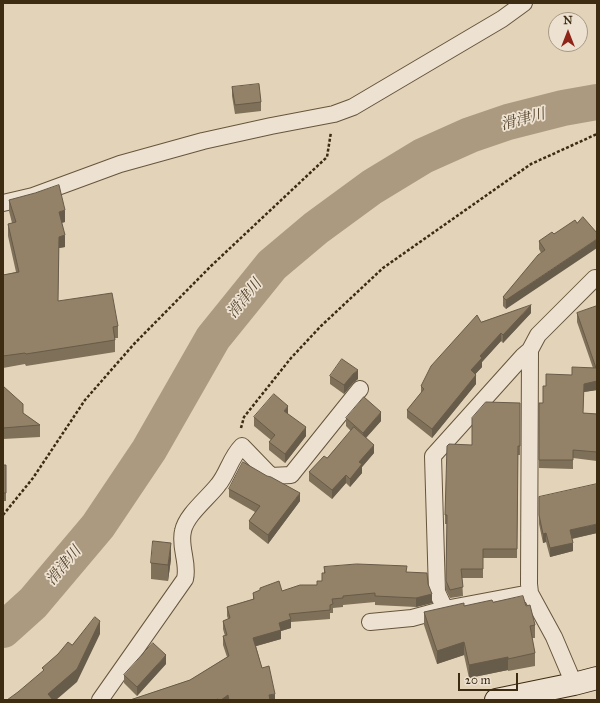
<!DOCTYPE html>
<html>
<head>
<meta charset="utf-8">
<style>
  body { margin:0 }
  #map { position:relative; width:600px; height:703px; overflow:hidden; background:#e3d3b8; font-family:"IM FELL Great Primer",serif }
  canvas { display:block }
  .frame { position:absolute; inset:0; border:4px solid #3d2b12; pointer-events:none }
  .north { position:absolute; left:548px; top:12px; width:40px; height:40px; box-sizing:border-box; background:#ede2d1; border:1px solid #a79985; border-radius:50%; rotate:0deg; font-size:11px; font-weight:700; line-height:16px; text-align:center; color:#3d2b12 }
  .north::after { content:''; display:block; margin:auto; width:14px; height:18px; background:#8f2418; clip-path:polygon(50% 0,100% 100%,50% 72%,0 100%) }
  .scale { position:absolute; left:458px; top:673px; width:60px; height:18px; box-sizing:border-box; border:2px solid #3d2b12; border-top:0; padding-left:5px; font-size:12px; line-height:14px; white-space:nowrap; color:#3d2b12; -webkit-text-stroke:3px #ede2d1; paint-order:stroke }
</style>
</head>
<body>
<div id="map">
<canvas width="600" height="703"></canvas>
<div class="frame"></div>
<div class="north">N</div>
<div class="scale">20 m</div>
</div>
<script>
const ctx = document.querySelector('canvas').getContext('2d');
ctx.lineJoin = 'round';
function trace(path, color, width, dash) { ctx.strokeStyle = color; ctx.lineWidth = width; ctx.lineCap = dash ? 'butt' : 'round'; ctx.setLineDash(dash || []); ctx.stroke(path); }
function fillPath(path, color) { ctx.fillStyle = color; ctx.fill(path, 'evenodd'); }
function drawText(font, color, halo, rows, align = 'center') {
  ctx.font = font + ' "IM FELL Great Primer","Noto Serif JP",serif'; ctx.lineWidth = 3.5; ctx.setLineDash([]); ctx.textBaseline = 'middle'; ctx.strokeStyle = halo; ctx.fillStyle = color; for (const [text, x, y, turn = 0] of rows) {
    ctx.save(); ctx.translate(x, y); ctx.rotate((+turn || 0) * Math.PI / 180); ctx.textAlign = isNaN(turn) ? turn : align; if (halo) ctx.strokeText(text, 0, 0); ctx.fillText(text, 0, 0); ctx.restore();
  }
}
const river = new Path2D(`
  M 3,630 L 33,603 L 98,526 L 149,450 L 213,338 L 272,265 L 316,228 L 372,187 L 423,156 L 470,135 L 508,122 L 563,108 L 597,102`);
const path = new Path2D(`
  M 241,428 L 244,417 L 291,358 L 321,326 L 383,268 L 531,164 L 597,134
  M 3,515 L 33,478 L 85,400 L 134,344 L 211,266 L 327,157 L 331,132`);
const street = new Path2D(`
  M 3,203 L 33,196 L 120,164 L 203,141 L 271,126 L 334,114 L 353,107 L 502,19 L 524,3
  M 445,609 L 437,592 L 433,456 L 523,356 L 530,350
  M 370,622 L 412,618 L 445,609 L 530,593
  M 574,684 L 554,637 L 530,593 L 529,584 L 530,350 L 538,335 L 595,278
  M 100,700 L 185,579 C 189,563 179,547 183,531 C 186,515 208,498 218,485 C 228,473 230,458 242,446 L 271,476 L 291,475 L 360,389`);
const secondary = new Path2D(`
  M 496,700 L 574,684 L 597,678`);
const wall = new Path2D(`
  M 232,87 L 261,102 L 261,111 L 235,114 L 232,96 Z
  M 9,200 L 65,222 L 62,223 L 65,247 L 59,248 L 58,301 L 118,326 L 118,338 L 115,338 L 115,352 L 26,366 L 25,364 L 3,368 L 3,275 L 16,272 L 8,236 L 8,224 L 12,223 L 9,211 Z
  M 577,223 L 506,309 L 503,306 L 503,297 L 541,253 L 539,249 L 539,241 Z
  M 597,306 L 597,390 L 584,392 L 583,413 L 597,414 L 597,461 L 573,458 L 573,469 L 539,468 L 539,403 L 543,403 L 546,386 L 572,375 L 593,368 L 577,322 L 577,313 Z
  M 531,313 L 503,343 L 501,341 L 482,362 L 482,367 L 475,374 L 476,384 L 432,438 L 407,418 L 407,410 L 421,393 L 421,386 L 481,322 Z
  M 330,376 L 358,379 L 353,383 L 344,394 L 330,384 Z
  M 3,386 L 23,413 L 40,425 L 40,437 L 3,439 Z
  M 520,403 L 520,455 L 518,455 L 517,558 L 483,558 L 483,578 L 462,578 L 463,596 L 450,598 L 446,590 L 447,524 L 445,524 L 445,515 L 472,445 Z
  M 288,414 L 306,436 L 285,463 L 269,450 L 269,442 L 271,440 L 254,426 L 254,417 Z
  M 346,418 L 381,421 L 366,438 L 374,453 L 362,467 L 362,473 L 350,487 L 346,483 L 332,499 L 309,481 L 309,472 L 327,458 L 351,431 L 346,426 Z
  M 3,465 L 6,465 L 6,501 L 3,501 Z
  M 229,489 L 300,501 L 268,544 L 249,529 L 249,521 L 255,512 L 229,497 Z
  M 539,497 L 597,533 L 572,539 L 573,551 L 550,557 L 546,542 L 543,543 L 539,524 Z
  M 171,559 L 168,581 L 151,579 L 151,563 Z
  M 324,567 L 407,572 L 428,584 L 432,603 L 416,607 L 375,605 L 375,602 L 343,605 L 343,607 L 333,608 L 333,613 L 330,613 L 330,619 L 291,622 L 291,628 L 281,631 L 281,639 L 256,646 L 262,668 L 275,700 L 130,700 L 190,680 L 227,657 L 223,645 L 223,636 L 225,636 L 223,629 L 223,621 L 228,619 L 227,616 L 227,607 L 253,599 L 253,593 L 260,591 L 260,588 L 282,591 L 317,585 L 322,581 L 322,573 L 324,573 Z
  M 493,602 L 526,606 L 535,625 L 535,638 L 532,638 L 535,653 L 535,666 L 508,671 L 508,670 L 469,678 L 464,655 L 437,664 L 424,625 L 424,612 L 464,606 Z
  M 166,664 L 137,696 L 124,683 L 124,675 Z`);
const shadedWall = new Path2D(`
  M 65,210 L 65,222 L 59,223 L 59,212 Z
  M 65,235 L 65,247 L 59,248 L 59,237 Z
  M 597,239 L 597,248 L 506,309 L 506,300 Z
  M 531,305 L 531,313 L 503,343 L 503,335 Z
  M 501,333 L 501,341 L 482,362 L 482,367 L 471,379 L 471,370 L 480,356 Z
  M 358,370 L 358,379 L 353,383 L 344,394 L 344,385 L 353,374 Z
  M 476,375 L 476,384 L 432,438 L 432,429 Z
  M 597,381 L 597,390 L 584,392 L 584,384 Z
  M 288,406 L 288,415 L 284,411 Z
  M 381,412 L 381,421 L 363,441 L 363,433 Z
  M 306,427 L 306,436 L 285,463 L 285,454 Z
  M 374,445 L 374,453 L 362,467 L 362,473 L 350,487 L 350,479 L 359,462 Z
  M 346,475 L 346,483 L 332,499 L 332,490 Z
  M 300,493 L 300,501 L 268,544 L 268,535 Z
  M 597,524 L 597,533 L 570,539 L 570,530 Z
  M 546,533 L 546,542 L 543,543 L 543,534 Z
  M 171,543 L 171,559 L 168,581 L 168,565 Z
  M 573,543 L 573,551 L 550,557 L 550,548 Z
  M 432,594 L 432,603 L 416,607 L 416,598 Z
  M 291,619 L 291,628 L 281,631 L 281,639 L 253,647 L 253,638 L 279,623 Z
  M 100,621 L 100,634 L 77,682 L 56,700 L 48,700 L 48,694 Z
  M 464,642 L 464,655 L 437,664 L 437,651 Z
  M 166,655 L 166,664 L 137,696 L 137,687 Z
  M 508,657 L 508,670 L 469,678 L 469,665 Z
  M 275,694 L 275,700 L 269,700 L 269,695 Z
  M 228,695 L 228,700 L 221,700 Z`);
const building = new Path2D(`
  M 259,84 L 261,102 L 235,105 L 232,87 Z
  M 59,185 L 65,210 L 59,212 L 65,235 L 59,237 L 58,301 L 112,293 L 118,326 L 113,327 L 115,340 L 26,354 L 25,353 L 3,356 L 3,275 L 19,272 L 8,224 L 16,222 L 9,200 L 35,193 Z
  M 583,217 L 597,233 L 597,239 L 506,300 L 503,297 L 538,255 L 545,250 L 539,241 L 552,232 L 554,234 L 575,220 L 577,223 Z
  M 531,305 L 503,335 L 501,333 L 480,356 L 482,358 L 471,370 L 476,375 L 432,429 L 407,410 L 424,389 L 421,386 L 431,366 L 477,315 L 481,322 Z
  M 597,306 L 597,381 L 584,384 L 583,413 L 597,414 L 597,452 L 573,450 L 573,460 L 539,460 L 539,403 L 543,403 L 543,386 L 546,386 L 546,374 L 572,375 L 572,367 L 596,368 L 577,313 Z
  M 342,359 L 358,370 L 353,374 L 344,385 L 330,376 Z
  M 3,386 L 23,404 L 23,413 L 40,425 L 3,428 Z
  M 274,394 L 288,406 L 284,411 L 306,427 L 285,454 L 269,442 L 275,435 L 254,417 Z
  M 364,397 L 381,412 L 363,433 L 346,418 Z
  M 486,402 L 520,403 L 520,446 L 518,446 L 517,549 L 483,549 L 483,569 L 461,569 L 463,587 L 450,590 L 446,581 L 446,575 L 447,515 L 445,515 L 447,446 L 449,444 L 472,445 L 472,418 Z
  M 354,427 L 374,445 L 359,462 L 362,464 L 350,479 L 346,475 L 332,490 L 309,472 L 324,456 L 327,458 Z
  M 243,462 L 267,476 L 271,477 L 300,493 L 268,535 L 249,521 L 260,506 L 229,489 Z
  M 3,465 L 6,465 L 6,493 L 3,493 Z
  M 597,484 L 597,524 L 570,530 L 573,543 L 550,548 L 546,533 L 543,534 L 539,515 L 539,497 Z
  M 153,541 L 171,543 L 168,565 L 151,563 Z
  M 357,564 L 407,566 L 406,572 L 427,573 L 428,584 L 432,594 L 416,598 L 375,596 L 375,593 L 343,596 L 343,598 L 332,599 L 333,604 L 330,605 L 330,610 L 289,614 L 291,619 L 279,623 L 281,630 L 253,638 L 262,668 L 269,666 L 275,694 L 269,695 L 270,700 L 229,700 L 228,695 L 221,700 L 219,700 L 218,699 L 215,700 L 130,700 L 190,680 L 229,656 L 223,636 L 227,635 L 223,621 L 230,618 L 227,607 L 254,599 L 253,593 L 260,590 L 260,588 L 279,581 L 282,591 L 300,585 L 317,585 L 317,581 L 322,581 L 322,573 L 325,573 L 324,567 Z
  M 523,596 L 526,606 L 530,605 L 535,625 L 530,626 L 535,653 L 508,659 L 508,657 L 469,665 L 464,642 L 437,651 L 424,612 L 464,603 L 464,606 L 492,600 L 493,602 Z
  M 95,617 L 100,621 L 77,669 L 48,694 L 53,700 L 7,700 L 18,692 L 44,670 L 42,668 L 58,654 L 68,642 L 72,645 Z
  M 153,643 L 166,655 L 137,687 L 124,675 Z`);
const waterNames = [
  ["滑津川",523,120,-15],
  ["滑津川",245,299,-51],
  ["滑津川",64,566,-50]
];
trace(river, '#ab9a80', 36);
trace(street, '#66553c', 18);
trace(secondary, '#3d2b12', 24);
trace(path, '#3d2b12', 2.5, [3, 2]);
trace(street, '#ede2d1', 16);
trace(secondary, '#ede2d1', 22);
fillPath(wall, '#7e7059');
fillPath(shadedWall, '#675b49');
fillPath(building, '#938268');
trace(building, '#675b49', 1);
drawText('italic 15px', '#58472e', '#ede2d1', waterNames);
</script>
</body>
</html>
